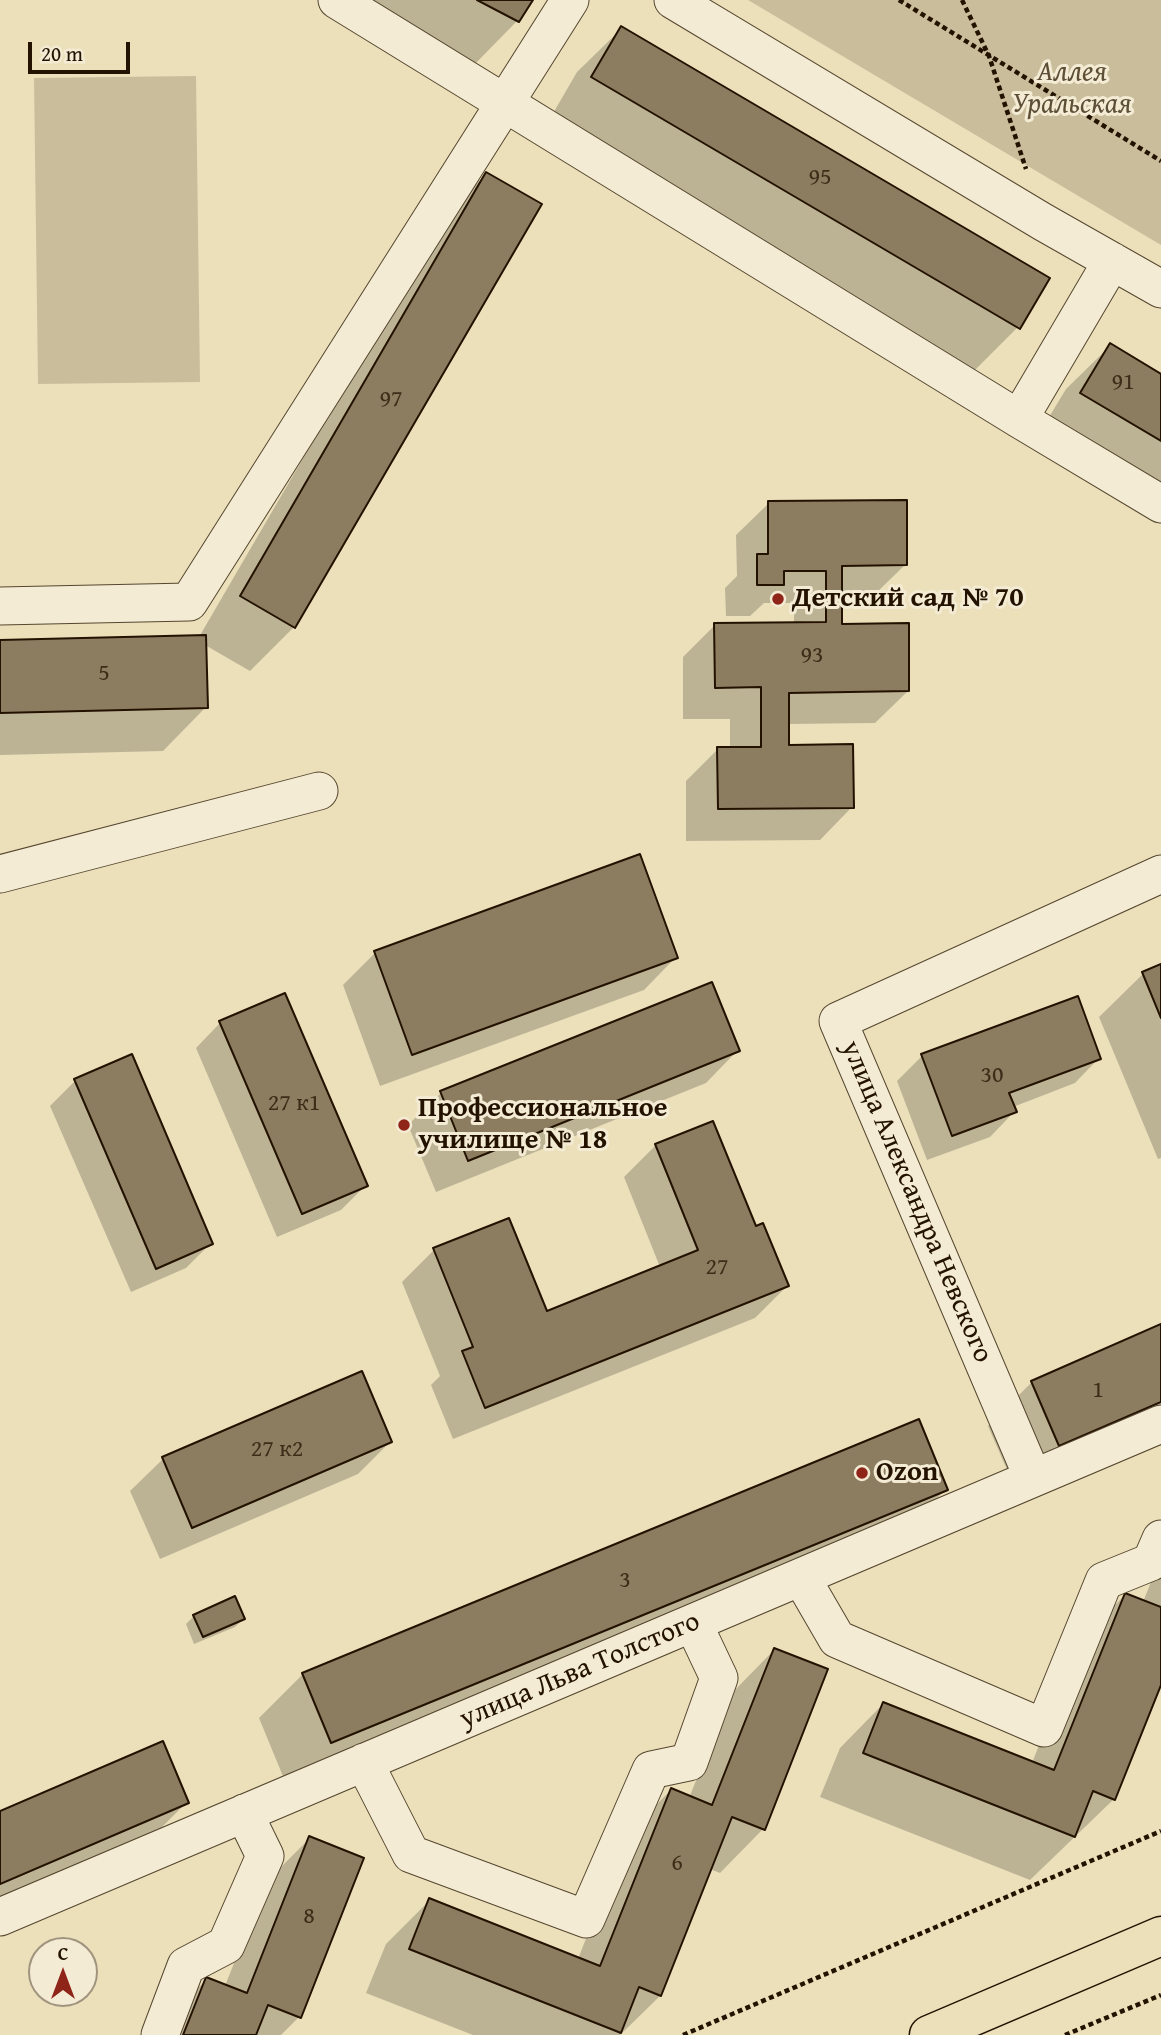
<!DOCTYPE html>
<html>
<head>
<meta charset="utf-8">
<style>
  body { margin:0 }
  #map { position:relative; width:1161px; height:2035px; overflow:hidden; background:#ece0bb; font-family:"Gentium Book Plus",serif }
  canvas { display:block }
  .north { position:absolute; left:28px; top:1937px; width:70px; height:70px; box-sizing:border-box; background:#f3ebd3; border:2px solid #a0947f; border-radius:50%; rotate:0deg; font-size:19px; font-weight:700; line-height:28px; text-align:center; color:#231200 }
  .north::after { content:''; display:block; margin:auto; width:24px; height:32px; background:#8f2418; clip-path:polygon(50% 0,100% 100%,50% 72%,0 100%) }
  .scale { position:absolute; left:28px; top:42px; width:102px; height:32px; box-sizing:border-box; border:4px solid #231200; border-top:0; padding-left:9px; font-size:21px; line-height:24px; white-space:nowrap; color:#231200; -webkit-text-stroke:5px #f3ebd3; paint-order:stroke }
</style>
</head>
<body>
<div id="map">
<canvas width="1161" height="2035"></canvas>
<div class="north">С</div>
<div class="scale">20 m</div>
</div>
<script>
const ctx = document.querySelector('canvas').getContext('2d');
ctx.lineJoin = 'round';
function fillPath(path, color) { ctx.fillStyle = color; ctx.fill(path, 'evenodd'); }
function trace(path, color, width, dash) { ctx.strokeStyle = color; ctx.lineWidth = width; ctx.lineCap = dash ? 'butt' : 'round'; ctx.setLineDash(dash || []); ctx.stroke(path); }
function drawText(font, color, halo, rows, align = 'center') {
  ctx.font = font + ' "Gentium Book Plus",serif'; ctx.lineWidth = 6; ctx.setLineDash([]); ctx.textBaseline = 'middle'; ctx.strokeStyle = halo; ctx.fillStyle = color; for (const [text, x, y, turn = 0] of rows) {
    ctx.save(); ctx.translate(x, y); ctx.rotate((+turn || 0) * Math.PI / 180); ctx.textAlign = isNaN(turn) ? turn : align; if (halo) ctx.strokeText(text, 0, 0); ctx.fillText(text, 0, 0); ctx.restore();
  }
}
const green = new Path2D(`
  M 748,0 L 1161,0 L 1161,245 Z
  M 196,76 L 200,382 L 38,384 L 34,78 Z`);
const shadow = new Path2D(`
  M 354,0 L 531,0 L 517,21 L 474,65 Z
  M 621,29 L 1018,327 L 974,371 L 548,122 L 577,72 Z
  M 486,174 L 539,205 L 294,627 L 250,671 L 205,645 L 206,707 L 163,751 L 0,755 L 0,642 L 199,637 L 443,218 Z
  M 1110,346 L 1161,376 L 1161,510 L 1037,437 L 1066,389 Z
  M 769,503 L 906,564 L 873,596 L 840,597 L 841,626 L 908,691 L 875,723 L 787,724 L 788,746 L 852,807 L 820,840 L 686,841 L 686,781 L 718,749 L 730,749 L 730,719 L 683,719 L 683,657 L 715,625 L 794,624 L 794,603 L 764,603 L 750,616 L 726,616 L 725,588 L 737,576 L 736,535 Z
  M 375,953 L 676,957 L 644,990 L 380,1086 L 343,985 Z
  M 1161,966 L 1161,1158 L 1158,1159 L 1099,1017 L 1143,974 Z
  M 711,984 L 738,1050 L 706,1083 L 436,1192 L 408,1125 L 441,1093 Z
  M 220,1023 L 366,1185 L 341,1210 L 277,1237 L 196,1048 Z
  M 922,1056 L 1099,1058 L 1075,1083 L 1013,1107 L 1014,1112 L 990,1137 L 927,1160 L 897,1081 Z
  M 75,1081 L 211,1243 L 186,1268 L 131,1292 L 50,1106 Z
  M 656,1145 L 755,1228 L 787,1286 L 755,1318 L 453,1439 L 431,1385 L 440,1376 L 402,1282 L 434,1250 L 546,1313 L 660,1267 L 624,1177 Z
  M 1161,1326 L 1161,1425 L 1015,1488 L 988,1426 L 1032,1382 Z
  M 361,1373 L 390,1442 L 358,1474 L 160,1559 L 130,1491 L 163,1459 Z
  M 946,1489 L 903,1533 L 287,1786 L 259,1718 L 303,1674 Z
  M 1161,1557 L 1161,1680 L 1114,1799 L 1030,1880 L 820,1797 L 840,1748 L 883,1704 L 1032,1763 L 1081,1639 L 1125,1595 L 1143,1602 Z
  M 194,1616 L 243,1619 L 235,1627 L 194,1644 L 186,1624 Z
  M 774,1650 L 763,1829 L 720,1873 L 710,1869 L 660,1996 L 620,2035 L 473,2035 L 366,1993 L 386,1944 L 430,1900 L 578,1959 L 627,1834 L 671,1790 L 689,1798 L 731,1694 Z
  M 187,1802 L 143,1846 L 0,1907 L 0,1813 Z
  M 310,1838 L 299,2017 L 281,2035 L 158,2035 L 163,2023 L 207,1979 L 225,1986 L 266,1882 Z`);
const building = new Path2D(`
  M 477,0 L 533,0 L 519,22 Z
  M 621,26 L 1050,278 L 1020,329 L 591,77 Z
  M 486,172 L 542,204 L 295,628 L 240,596 Z
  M 1110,343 L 1161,374 L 1161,441 L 1080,393 Z
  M 907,500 L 907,565 L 842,566 L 842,624 L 909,623 L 909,691 L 789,693 L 789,745 L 853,744 L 854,808 L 718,809 L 717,747 L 761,747 L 761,687 L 715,688 L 714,623 L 826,622 L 826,571 L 784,571 L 784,585 L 757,585 L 757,554 L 768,554 L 768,501 Z
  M 206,635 L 208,708 L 0,713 L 0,640 Z
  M 640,854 L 678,958 L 412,1055 L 374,951 Z
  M 1161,964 L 1161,1018 L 1142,972 Z
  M 712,982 L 740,1051 L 468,1161 L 440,1091 Z
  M 285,993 L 368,1186 L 302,1214 L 219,1021 Z
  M 1078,996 L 1101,1059 L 1009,1093 L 1017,1112 L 952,1136 L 921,1054 Z
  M 132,1054 L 213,1244 L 156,1269 L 74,1079 Z
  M 713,1121 L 756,1226 L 763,1223 L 789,1286 L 485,1408 L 462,1351 L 473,1347 L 433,1248 L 509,1218 L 547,1311 L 698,1250 L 655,1144 Z
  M 1161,1324 L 1161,1402 L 1059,1446 L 1031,1381 Z
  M 362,1371 L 392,1442 L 192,1528 L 162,1457 Z
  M 919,1419 L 948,1490 L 331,1743 L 302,1673 Z
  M 1125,1593 L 1161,1607 L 1161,1685 L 1115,1800 L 1093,1791 L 1075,1837 L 863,1753 L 883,1702 L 1054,1770 Z
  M 235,1596 L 245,1619 L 203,1637 L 193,1615 Z
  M 774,1648 L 828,1669 L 765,1830 L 732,1817 L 661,1996 L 639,1987 L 621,2033 L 409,1949 L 429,1898 L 600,1966 L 671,1788 L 712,1805 Z
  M 163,1741 L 189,1803 L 0,1884 L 0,1811 Z
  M 309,1836 L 364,1858 L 301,2018 L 268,2005 L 256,2035 L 183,2035 L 206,1977 L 247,1993 Z`);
const path = new Path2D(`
  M 899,0 L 1161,161
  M 962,0 L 989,56 L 1026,169
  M 683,2035 L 1161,1831
  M 1065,2035 L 1161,1995`);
const minor = new Path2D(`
  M 337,0 L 1019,419 L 1161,504
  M 673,0 L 1043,222 L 1161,289
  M 1019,419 L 1112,261
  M 0,606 L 189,602 L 570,0
  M 0,874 L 319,791
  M 1033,1478 L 838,1021 L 1161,874
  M 801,1577 L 837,1639 L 1044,1728 L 1104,1581 L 1151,1562 L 1161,1539
  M 364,1762 L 411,1854 L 586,1919 L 651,1770 L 689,1762 L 719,1678 L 693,1623
  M 0,1917 L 1161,1424
  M 160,2035 L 186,1966 L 226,1945 L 265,1856 L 244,1813`);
const major = new Path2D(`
  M 929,2035 L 1161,1936`);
const markers = [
  [778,599,7,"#8f2418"],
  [404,1125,7,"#8f2418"],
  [862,1473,7,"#8f2418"]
];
const numberNames = [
  ["95",820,178],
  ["91",1123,383],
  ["97",391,400],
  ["93",812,656],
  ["5",104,674],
  ["30",992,1076],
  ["27 к1",294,1104],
  ["27",717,1268],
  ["1",1098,1391],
  ["27 к2",277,1450],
  ["3",625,1581],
  ["6",677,1864],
  ["8",309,1917]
];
const parkNames = [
  ["Аллея",1072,73],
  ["Уральская",1072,105]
];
const poiNames = [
  ["Детский сад № 70",792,599],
  ["Профессиональное",418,1109],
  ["училище № 18",418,1141],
  ["Ozon",876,1473]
];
const streetNames = [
  ["улица Александра Невского",916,1202,67],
  ["улица Льва Толстого",580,1671,-23]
];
fillPath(green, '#cabd9b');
fillPath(shadow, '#0003');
fillPath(building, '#8c7d61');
trace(building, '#231200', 2);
trace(minor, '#55462f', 39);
trace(major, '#231200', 41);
trace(path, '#231200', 4.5, [5, 3.5]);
trace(minor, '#f3ebd3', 37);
trace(major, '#ece0bb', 38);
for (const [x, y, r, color] of markers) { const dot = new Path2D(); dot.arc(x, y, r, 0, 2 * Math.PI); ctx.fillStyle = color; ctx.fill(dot); trace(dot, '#f3ebd3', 2.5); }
drawText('24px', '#3d2d18', null, numberNames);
drawText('italic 28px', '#5d4e36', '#f3ebd3', parkNames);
drawText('bold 28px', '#231200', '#f3ebd3', poiNames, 'left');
drawText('28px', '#231200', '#f3ebd3', streetNames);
</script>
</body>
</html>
